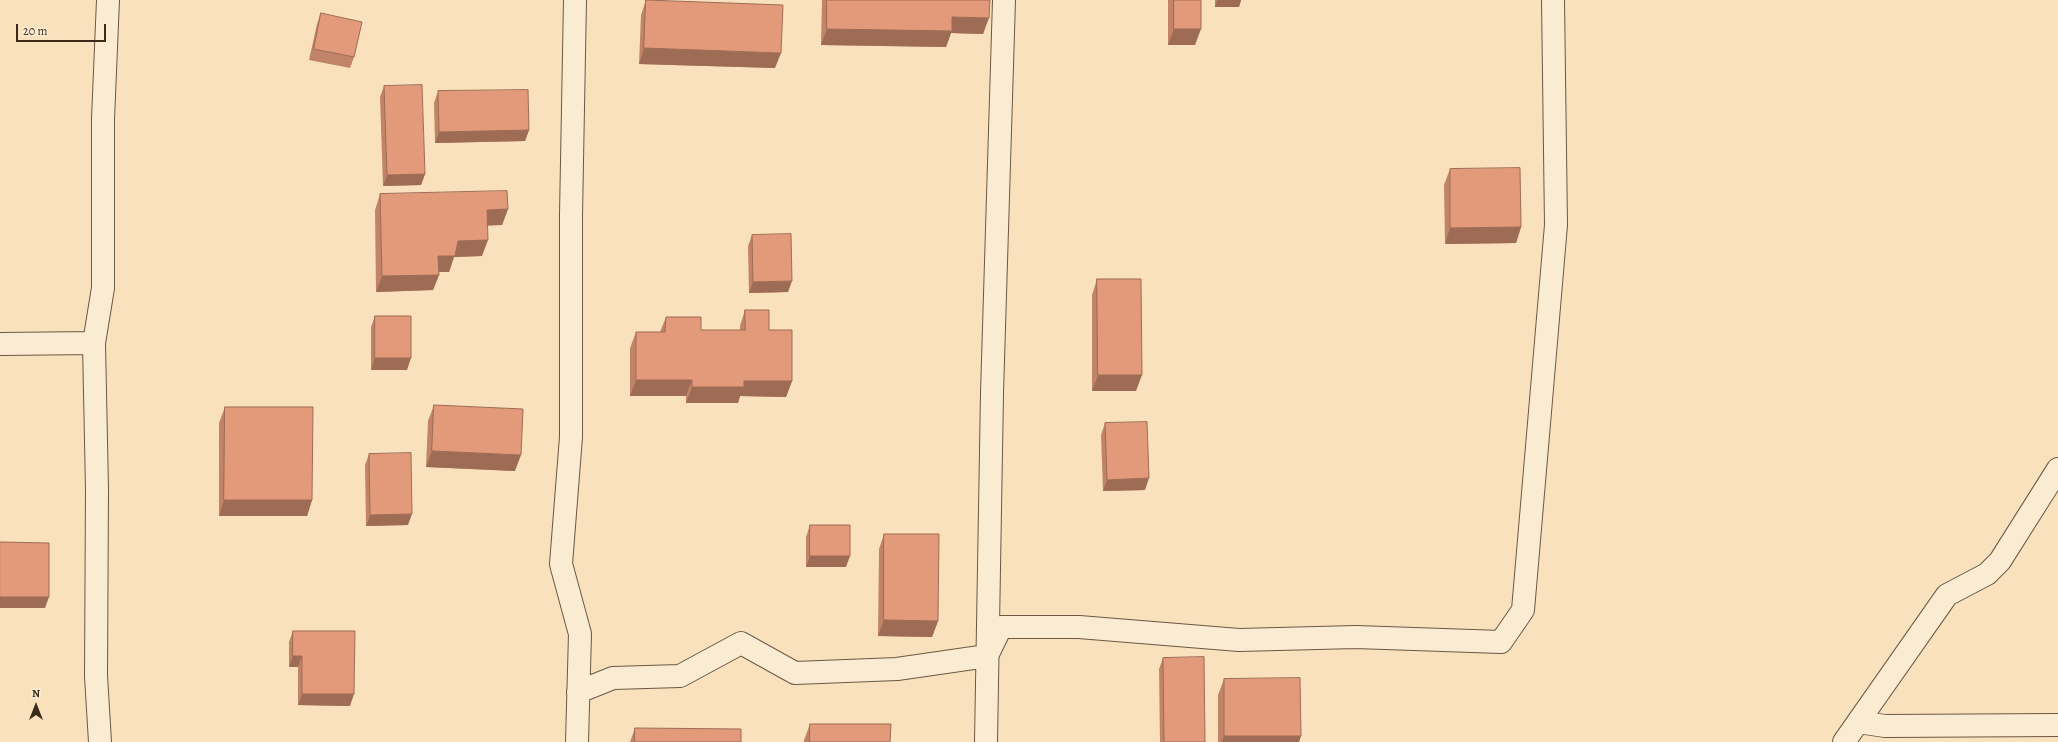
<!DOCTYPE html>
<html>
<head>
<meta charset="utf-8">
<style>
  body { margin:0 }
  #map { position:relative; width:2058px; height:742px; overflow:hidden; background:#f8e1bc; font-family:Alegreya,serif }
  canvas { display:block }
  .north { position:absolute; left:16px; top:686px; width:40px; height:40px; -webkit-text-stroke:3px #faecd3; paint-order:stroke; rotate:0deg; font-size:11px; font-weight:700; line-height:16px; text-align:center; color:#3c2a1b }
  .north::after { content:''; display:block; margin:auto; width:14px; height:18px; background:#3c2a1b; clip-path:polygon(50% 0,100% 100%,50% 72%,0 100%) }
  .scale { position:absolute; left:16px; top:24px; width:90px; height:18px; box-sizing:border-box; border:2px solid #3c2a1b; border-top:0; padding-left:5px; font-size:12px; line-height:14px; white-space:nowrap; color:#3c2a1b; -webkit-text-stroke:3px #faecd3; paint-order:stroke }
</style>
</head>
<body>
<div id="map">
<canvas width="2058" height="742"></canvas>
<div class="north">N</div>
<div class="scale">20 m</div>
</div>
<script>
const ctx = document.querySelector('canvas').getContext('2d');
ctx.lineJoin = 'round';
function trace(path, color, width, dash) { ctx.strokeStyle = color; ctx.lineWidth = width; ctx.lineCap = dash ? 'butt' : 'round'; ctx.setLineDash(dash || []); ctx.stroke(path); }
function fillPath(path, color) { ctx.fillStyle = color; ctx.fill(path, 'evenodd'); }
const minor = new Path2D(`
  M 575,0 L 571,215 L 571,437 L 561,564 L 580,634 L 577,742
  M 0,344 L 94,343
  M 578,692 L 613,678 L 680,676 L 741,643 L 795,673 L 897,669 L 987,656 L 1001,627 L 1079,627 L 1239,640 L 1356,637 L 1501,642 L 1523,610 L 1556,225 L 1553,0
  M 1858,722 L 1885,726 L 2058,725
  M 100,742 L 96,676 L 97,490 L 94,343 L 103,288 L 103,119 L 108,0
  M 986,742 L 992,393 L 1004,0
  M 1844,742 L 1947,595 L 1987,574 L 2000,561 L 2058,469`);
const wall = new Path2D(`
  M 646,0 L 775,68 L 639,64 L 641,15 Z
  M 822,0 L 990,0 L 983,34 L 951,33 L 946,47 L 821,45 Z
  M 1168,0 L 1201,0 L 1195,45 L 1168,45 Z
  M 1215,0 L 1241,0 L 1239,7 L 1215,7 Z
  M 321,13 L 354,57 L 350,68 L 309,60 L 317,24 Z
  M 384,86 L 425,174 L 421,185 L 383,186 L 380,97 Z
  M 438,91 L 529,130 L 525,141 L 435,143 L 434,103 Z
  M 1450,169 L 1521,227 L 1516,243 L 1445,244 L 1444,185 Z
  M 380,194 L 508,209 L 502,225 L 487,225 L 482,256 L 454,257 L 449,272 L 439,272 L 439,275 L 433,290 L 376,292 L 375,210 Z
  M 752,235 L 788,292 L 749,293 L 748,246 Z
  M 1097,279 L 1136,391 L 1092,391 L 1092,295 Z
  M 745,310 L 769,330 L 792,381 L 786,397 L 740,396 L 738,403 L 686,403 L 686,396 L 630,396 L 630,348 L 636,332 L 660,332 L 666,317 L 701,330 L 740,330 L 740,326 Z
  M 375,316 L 407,370 L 371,370 L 371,327 Z
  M 434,405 L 515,471 L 426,467 L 428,421 Z
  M 225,407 L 312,500 L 307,516 L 219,516 L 219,423 Z
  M 1105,423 L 1145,490 L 1103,491 L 1101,435 Z
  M 369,454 L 408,525 L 366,526 L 365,465 Z
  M 810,525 L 846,567 L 806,567 L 806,537 Z
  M 884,534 L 938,621 L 932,637 L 878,636 L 879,549 Z
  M 293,631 L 350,706 L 298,705 L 298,667 L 289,667 L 289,642 Z
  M 1163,658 L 1205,742 L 1160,742 L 1159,669 Z
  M 1224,679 L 1299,742 L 1218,742 L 1218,695 Z
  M 810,724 L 890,742 L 804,742 L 804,740 Z
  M 635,728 L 741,742 L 630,742 Z`);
const shadedWall = new Path2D(`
  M 1217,0 L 1241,0 L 1239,7 L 1215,7 Z
  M 952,17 L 989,18 L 983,34 L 951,33 L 946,47 L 821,45 L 827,29 Z
  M 1174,29 L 1201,29 L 1195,45 L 1168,45 Z
  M 644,48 L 781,53 L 775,68 L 639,64 Z
  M 529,130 L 525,141 L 435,143 L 439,132 Z
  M 425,174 L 421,185 L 383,186 L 387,175 Z
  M 508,209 L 502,225 L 481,226 L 487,210 Z
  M 1521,227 L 1516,243 L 1445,244 L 1450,228 Z
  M 488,240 L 482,256 L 454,257 L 449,272 L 432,272 L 438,256 L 458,241 Z
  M 439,275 L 433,290 L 376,292 L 382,276 Z
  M 792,281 L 788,292 L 749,293 L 753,282 Z
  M 375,358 L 411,358 L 407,370 L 371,370 Z
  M 1098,375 L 1142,375 L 1136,391 L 1092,391 Z
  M 636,380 L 692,380 L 686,396 L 630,396 Z
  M 744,381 L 792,381 L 786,397 L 740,396 L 738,403 L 686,403 L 692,387 Z
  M 432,451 L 521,455 L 515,471 L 426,467 Z
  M 1149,478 L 1145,490 L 1103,491 L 1107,480 Z
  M 224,500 L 312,500 L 307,516 L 219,516 Z
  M 412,514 L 408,525 L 366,526 L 370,515 Z
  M 810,556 L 850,556 L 846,567 L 806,567 Z
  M 0,597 L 49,597 L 45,608 L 0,608 Z
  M 884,620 L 938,621 L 932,637 L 878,636 Z
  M 293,656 L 302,656 L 298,667 L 289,667 Z
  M 302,694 L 354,694 L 350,706 L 298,705 Z
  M 1224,736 L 1301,736 L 1299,742 L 1222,742 Z`);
const building = new Path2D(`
  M 646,0 L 783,5 L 781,53 L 644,48 Z
  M 827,0 L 990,0 L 989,18 L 952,17 L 952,31 L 827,29 Z
  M 1174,0 L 1201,0 L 1201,29 L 1174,29 Z
  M 321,13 L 362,22 L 354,57 L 314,49 Z
  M 422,85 L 425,174 L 387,175 L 384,86 Z
  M 528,90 L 529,130 L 439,132 L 438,91 Z
  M 1520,168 L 1521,227 L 1450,228 L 1450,169 Z
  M 507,191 L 508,209 L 487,210 L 488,240 L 458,241 L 455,256 L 438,256 L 439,275 L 382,276 L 380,194 Z
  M 791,234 L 792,281 L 753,282 L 752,235 Z
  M 1097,279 L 1141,279 L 1142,375 L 1098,375 Z
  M 745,310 L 769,310 L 769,330 L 792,330 L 792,381 L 744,381 L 744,387 L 692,387 L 692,380 L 636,380 L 636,332 L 665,332 L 666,317 L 701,317 L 701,330 L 745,330 Z
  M 375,316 L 411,316 L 411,358 L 375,358 Z
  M 434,405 L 523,409 L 521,455 L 432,451 Z
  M 225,407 L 313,407 L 312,500 L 224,500 Z
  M 1147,422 L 1149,478 L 1107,480 L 1105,423 Z
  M 411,453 L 412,514 L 370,515 L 369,454 Z
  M 810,525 L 850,525 L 850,556 L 810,556 Z
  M 884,534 L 939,534 L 938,621 L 884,620 Z
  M 0,542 L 49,543 L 49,597 L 0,597 Z
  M 293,631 L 355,631 L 354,694 L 302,694 L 302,656 L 293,656 Z
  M 1204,657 L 1205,742 L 1164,742 L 1163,658 Z
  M 1300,678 L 1301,736 L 1224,736 L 1224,679 Z
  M 810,724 L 891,724 L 890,742 L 810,742 Z
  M 635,728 L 741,729 L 741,742 L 635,742 Z`);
trace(minor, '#6b5843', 24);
trace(minor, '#faecd3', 22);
fillPath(wall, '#c28469');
fillPath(shadedWall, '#9e6c55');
fillPath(building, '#e29a7a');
trace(building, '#9e6c55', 1);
</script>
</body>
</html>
